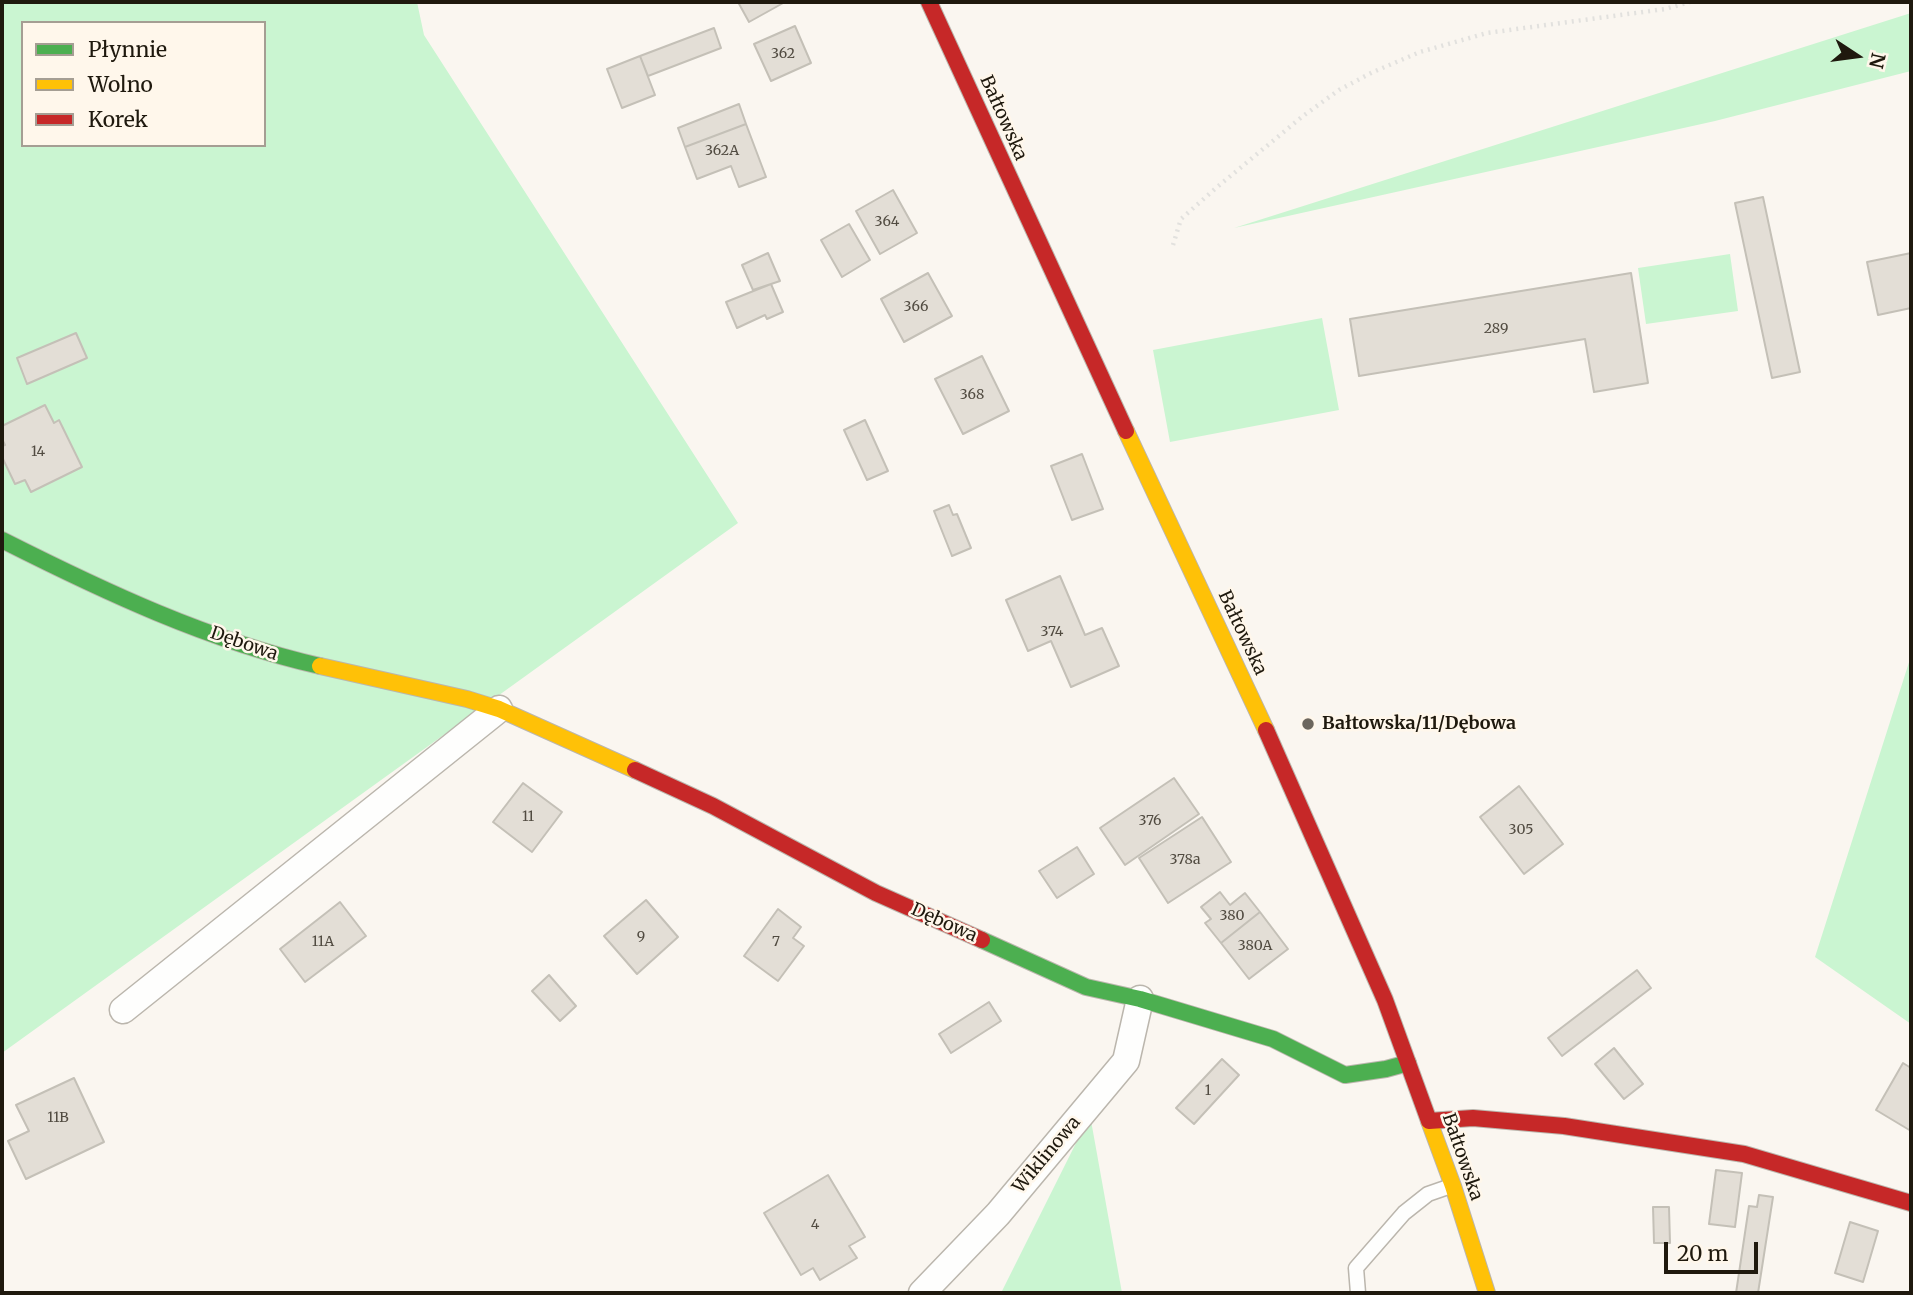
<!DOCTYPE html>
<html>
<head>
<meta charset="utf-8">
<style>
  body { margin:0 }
  #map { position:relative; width:1913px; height:1295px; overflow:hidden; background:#faf6f0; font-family:Merriweather,serif }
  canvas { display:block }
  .frame { position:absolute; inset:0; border:4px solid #1f190e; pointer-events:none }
  .legend { position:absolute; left:21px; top:21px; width:245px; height:126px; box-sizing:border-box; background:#fff7eb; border:2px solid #a59e93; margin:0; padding:9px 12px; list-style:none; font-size:21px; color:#1f190e }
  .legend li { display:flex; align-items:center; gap:14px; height:35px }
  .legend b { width:35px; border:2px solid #a59e93 }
  .north { position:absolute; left:1822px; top:21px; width:70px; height:70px; -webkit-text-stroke:5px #fff7eb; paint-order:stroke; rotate:103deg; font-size:19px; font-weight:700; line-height:28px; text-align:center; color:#1f190e }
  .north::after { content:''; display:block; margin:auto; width:24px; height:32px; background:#1f190e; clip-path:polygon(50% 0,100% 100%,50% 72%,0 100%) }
  .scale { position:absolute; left:1664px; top:1242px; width:94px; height:32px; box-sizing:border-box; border:4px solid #1f190e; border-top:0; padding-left:9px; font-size:21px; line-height:24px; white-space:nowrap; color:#1f190e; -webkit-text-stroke:5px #fff7eb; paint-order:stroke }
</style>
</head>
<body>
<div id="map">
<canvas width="1913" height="1295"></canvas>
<div class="frame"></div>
<ul class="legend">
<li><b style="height:9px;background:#4caf50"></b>Płynnie</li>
<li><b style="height:9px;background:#ffc107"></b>Wolno</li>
<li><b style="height:9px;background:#c62828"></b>Korek</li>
</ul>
<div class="north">N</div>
<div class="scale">20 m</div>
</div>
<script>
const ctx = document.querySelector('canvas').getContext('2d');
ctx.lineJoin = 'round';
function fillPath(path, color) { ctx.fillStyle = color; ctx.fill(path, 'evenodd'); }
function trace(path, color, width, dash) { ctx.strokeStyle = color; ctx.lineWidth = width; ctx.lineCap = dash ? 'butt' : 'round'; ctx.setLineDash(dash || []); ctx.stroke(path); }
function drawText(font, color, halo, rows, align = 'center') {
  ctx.font = font + ' Merriweather,serif'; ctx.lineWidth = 5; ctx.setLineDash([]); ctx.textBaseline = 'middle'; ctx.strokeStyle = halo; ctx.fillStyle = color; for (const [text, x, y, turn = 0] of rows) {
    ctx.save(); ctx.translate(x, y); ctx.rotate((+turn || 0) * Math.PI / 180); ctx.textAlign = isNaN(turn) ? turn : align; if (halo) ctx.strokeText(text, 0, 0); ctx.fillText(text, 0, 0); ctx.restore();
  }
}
const green = new Path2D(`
  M 2,2 L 417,2 L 424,35 L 738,523 L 2,1053 ZM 23,23 L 264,23 L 264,145 L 23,145 Z
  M 1911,13 L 1911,71 L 1715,121 L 1234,228 Z
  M 1730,254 L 1738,311 L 1646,324 L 1638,268 Z
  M 1322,318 L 1339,410 L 1170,442 L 1153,350 Z
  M 1911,656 L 1911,1024 L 1815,957 Z
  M 1090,1115 L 1122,1293 L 1001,1293 Z`);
const building = new Path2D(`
  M 738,2 L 785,2 L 749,22 Z
  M 795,26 L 811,63 L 771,81 L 754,44 Z
  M 714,28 L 721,48 L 648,76 L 640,56 Z
  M 640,56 L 655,95 L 622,108 L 607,69 Z
  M 739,104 L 746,124 L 685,147 L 678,128 Z
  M 746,124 L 766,177 L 739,187 L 731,166 L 697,179 L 685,147 Z
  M 893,190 L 917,233 L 880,254 L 856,211 Z
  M 1763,197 L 1800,372 L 1772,378 L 1735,203 Z
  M 849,224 L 870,260 L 842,277 L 821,240 Z
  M 768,253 L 780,281 L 753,290 L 742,265 Z
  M 1911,253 L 1911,308 L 1878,315 L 1867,262 Z
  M 928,273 L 952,316 L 904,342 L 881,299 Z
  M 1631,273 L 1648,383 L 1594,392 L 1585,339 L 1359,376 L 1350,319 Z
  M 771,284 L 783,312 L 767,319 L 765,315 L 737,328 L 726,302 Z
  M 76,333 L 87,358 L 27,384 L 17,358 Z
  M 982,356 L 1009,411 L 963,434 L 935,379 Z
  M 45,405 L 54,423 L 59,420 L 82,467 L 31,492 L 25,480 L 15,484 L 2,457 L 2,446 L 5,445 L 2,439 L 2,426 Z
  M 865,420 L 888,471 L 867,480 L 844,430 Z
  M 1082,454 L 1103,509 L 1072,520 L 1051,466 Z
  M 949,505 L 953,515 L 957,514 L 971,548 L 952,556 L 934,511 Z
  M 1060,576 L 1085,635 L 1102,628 L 1119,666 L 1071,687 L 1051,641 L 1028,651 L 1006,600 Z
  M 1174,778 L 1199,814 L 1125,865 L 1100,828 Z
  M 523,783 L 562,812 L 532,852 L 493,822 Z
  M 1519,786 L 1563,844 L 1524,874 L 1480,817 Z
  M 1202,817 L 1231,862 L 1168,903 L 1139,858 Z
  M 1077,847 L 1094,874 L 1057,898 L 1039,871 Z
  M 1220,892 L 1230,905 L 1245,893 L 1260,912 L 1221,943 L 1205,923 L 1211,919 L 1201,907 Z
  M 646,900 L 678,937 L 637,974 L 604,936 Z
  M 340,902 L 366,936 L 305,982 L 280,949 Z
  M 778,909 L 801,927 L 793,938 L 804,946 L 778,981 L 744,956 Z
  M 1260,912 L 1288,949 L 1249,979 L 1221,943 Z
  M 1637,970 L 1651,988 L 1562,1056 L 1548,1038 Z
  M 549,975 L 576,1006 L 560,1021 L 532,991 Z
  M 989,1002 L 1001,1021 L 951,1053 L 939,1034 Z
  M 1614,1048 L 1643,1084 L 1624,1099 L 1595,1064 Z
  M 1222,1059 L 1239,1075 L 1194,1124 L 1176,1108 Z
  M 1903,1063 L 1911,1068 L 1911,1131 L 1876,1110 Z
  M 74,1078 L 104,1142 L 26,1179 L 8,1141 L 29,1131 L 16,1105 Z
  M 1716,1170 L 1742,1173 L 1735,1227 L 1709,1224 Z
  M 828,1175 L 865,1237 L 849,1246 L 857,1258 L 820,1280 L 813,1268 L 801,1275 L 764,1213 Z
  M 1759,1195 L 1773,1197 L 1758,1293 L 1736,1293 L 1749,1206 L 1757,1207 Z
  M 1653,1207 L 1669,1207 L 1670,1243 L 1654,1243 Z
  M 1850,1222 L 1878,1231 L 1863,1282 L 1835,1273 Z`);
const path = new Path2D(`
  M 1173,245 L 1181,219 L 1216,188 L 1303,116 L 1339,90 L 1373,72 L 1420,52 L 1487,33 L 1665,9 L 1690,2`);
const lane = new Path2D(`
  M 1358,1293 L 1356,1268 L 1404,1213 L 1428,1194 L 1451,1186`);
const street = new Path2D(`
  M 123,1010 L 499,709
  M 922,1293 L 998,1214 L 1126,1061 L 1140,999`);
const fast = new Path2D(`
  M 2,540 C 103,591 209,641 320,666
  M 982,940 L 1086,987 L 1140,999 L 1273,1039 L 1345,1075 L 1386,1069 L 1408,1063`);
const slow = new Path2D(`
  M 1126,431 L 1266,730
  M 320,666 L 467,699 L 499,709 L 635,770
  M 1429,1121 L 1453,1186 L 1487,1293`);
const jam = new Path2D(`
  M 929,2 L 1126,431
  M 1266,730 L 1385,1000 L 1429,1121
  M 635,770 L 713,806 L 876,893 L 982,940
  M 1429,1121 L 1473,1118 L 1564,1126 L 1744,1154 L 1911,1203`);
const markers = [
  [1308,724,7,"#6c665d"]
];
const numberNames = [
  ["362",783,54],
  ["362A",722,151],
  ["364",887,222],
  ["366",916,307],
  ["289",1496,329],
  ["368",972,395],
  ["14",38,452],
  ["374",1052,632],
  ["11",528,817],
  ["376",1150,821],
  ["305",1521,830],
  ["378a",1185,860],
  ["380",1232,916],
  ["9",641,937],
  ["11A",323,942],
  ["7",776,942],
  ["380A",1255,946],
  ["1",1208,1091],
  ["11B",58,1118],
  ["4",815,1225]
];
const streetNames = [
  ["Bałtowska",1003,118,66],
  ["Bałtowska",1242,633,65],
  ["Dębowa",244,644,19],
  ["Dębowa",944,923,24],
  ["Wiklinowa",1047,1155,-50],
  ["Bałtowska",1462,1157,71]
];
const poiNames = [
  ["Bałtowska/11/Dębowa",1322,724]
];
fillPath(green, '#caf5d1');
fillPath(building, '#e3ded6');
trace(building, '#c4c0b7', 2);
trace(lane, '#bbb6ad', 17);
trace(street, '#bbb6ad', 29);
trace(fast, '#bbb6ad', 18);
trace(slow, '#bbb6ad', 18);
trace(jam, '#bbb6ad', 18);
trace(path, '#e2e1de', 4.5, [2, 5]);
trace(lane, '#fefefd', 14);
trace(street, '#fefefd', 26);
trace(fast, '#4caf50', 16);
trace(slow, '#ffc107', 16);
trace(jam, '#c62828', 16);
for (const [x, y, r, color] of markers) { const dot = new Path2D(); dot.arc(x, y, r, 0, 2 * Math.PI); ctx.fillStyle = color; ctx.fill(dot); trace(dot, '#fff7eb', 2.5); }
drawText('14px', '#514b41', null, numberNames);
drawText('18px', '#1f190e', '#fff7eb', streetNames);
drawText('bold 18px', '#1f190e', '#fff7eb', poiNames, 'left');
</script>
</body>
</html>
